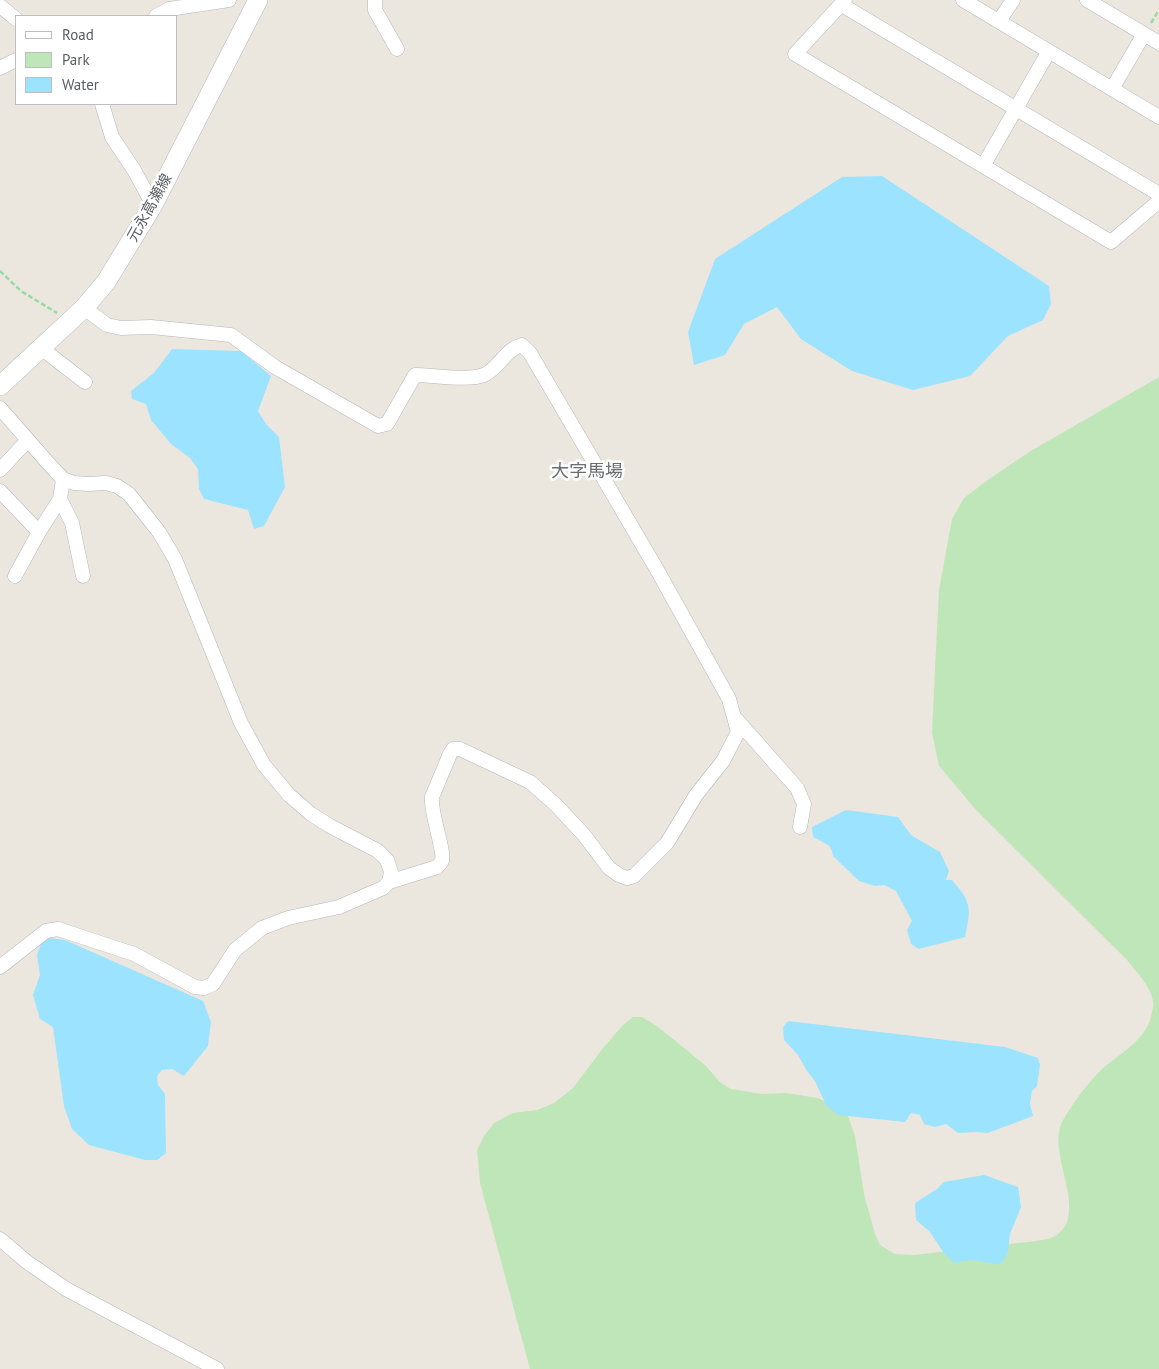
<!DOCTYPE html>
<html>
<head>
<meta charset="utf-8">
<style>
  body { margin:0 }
  #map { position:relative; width:1159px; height:1369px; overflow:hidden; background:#ece7de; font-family:"PT Sans",sans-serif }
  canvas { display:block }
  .legend { position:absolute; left:15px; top:15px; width:162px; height:90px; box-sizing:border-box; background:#fff; border:1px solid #bcbec0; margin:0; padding:6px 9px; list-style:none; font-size:15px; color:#575d61 }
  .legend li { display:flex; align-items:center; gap:10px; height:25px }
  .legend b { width:25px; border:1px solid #bcbec0 }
</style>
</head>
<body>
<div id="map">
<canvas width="1159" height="1369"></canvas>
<ul class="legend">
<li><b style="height:6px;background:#fff"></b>Road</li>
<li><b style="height:14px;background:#bfe6b8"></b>Park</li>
<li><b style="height:14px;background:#9be3ff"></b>Water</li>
</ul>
</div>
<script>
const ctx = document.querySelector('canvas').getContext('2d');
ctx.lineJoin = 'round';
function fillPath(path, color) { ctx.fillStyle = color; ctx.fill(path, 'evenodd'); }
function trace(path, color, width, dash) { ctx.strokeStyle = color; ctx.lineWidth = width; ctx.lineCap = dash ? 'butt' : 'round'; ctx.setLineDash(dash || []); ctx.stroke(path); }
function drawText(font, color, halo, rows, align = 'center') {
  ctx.font = font + ' "PT Sans","Noto Sans JP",sans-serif'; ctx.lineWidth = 5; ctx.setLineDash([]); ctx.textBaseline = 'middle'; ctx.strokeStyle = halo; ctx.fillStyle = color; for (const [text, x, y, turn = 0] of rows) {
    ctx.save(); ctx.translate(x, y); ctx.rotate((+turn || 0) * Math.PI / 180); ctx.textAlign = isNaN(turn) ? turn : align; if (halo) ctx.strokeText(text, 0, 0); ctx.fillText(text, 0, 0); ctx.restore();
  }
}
const green = new Path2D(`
  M 1159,377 L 1159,1369 L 530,1369 L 480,1183 L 477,1150 L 484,1136 L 494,1123 L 513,1113 L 537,1110 L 554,1103 L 573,1088 L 603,1048 L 623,1025 L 633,1017 L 642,1017 L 657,1026 L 705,1065 L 720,1082 L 731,1089 L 762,1094 L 786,1093 L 818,1098 L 833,1105 L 848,1116 L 855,1136 L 864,1194 L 875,1234 L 880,1245 L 895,1254 L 914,1255 L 1036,1241 C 1042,1240 1050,1239 1055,1236 C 1091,1215 1046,1154 1062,1122 C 1072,1104 1084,1088 1098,1073 C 1117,1054 1148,1041 1152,1012 C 1153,1009 1154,1005 1153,1001 C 1150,985 1137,973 1127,960 L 977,811 L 939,766 L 932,733 L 935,668 L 939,590 L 952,519 L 964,498 L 989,479 L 1029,452 Z`);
const water = new Path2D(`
  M 882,176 L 1049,286 L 1051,304 L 1043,320 L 1008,336 L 970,376 L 913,390 L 852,371 L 801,339 L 777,307 L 744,324 L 725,355 L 694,365 L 688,332 L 715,259 L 842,177 Z
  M 172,349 L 241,351 L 271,376 L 258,411 L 266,424 L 279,437 L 285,487 L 264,526 L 254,529 L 248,510 L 204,499 L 199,489 L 198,469 L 190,458 L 171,444 L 151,420 L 146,404 L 132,399 L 131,391 L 154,373 Z
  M 846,810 L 898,817 L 911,835 L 940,852 L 949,871 L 946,880 L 952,880 C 972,903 971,908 965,937 L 919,949 L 911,944 L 907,930 L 912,921 L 896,891 L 884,885 L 875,886 L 859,881 L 833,856 C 832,843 823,843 813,837 L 812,827 Z
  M 50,938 L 65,940 L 203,1001 L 211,1022 L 208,1046 L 184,1076 L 172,1069 L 162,1070 L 157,1076 L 158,1085 L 165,1094 L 166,1153 L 157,1160 L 145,1160 L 89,1145 L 72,1129 L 64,1106 L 53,1027 L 40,1019 L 33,995 L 40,975 L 37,955 L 42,941 Z
  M 788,1021 L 1005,1047 L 1038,1058 L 1040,1065 L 1037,1086 L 1032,1091 L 1030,1104 L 1033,1116 L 988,1133 L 975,1132 L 958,1133 L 946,1124 L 935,1127 L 924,1124 L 920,1115 L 911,1113 L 905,1122 L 838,1115 L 826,1105 L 815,1081 L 807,1071 L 798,1055 L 784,1040 L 783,1027 Z
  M 984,1175 L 1018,1187 L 1021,1207 L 1010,1234 L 1008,1251 L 1003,1262 L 996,1264 L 971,1260 L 954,1263 L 944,1253 L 929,1231 L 916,1220 L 915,1203 L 937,1189 L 944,1182 Z`);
const path = new Path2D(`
  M 1151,23 L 1159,10
  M 0,271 L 21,291 L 57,313`);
const street = new Path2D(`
  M 375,0 L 375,10 L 397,49
  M 845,0 L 795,54 L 1111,242 L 1159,201
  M 963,0 L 1159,117
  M 1087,0 L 1159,43
  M 842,5 L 1159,194
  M 0,6 L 16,19
  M 156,16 L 169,9 L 229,0
  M 999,21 L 1013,0
  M 0,68 L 16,60
  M 1112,89 L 1144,34
  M 102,104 L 112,137 L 134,170 L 153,205
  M 983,166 L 1049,51
  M 41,348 L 85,382
  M 0,408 L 48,463 L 63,479 L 74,483 L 88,484 L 106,483 L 117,486 L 129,494 L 159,532 L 175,559 L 241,723 L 264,765 L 289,795 L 311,814 L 330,826 L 378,851 L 387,860 L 391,872 L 389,882
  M 0,470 L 28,440
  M 0,491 L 39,532 L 60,499 L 63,479
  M 60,499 L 72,523 L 83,576
  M 15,576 L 39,532
  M 736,719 L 797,788 L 804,804 L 800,827
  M 0,967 L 46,931 L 58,929 L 134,954 L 195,987 L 204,988 L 213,984 L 235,950 L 262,928 L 288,918 L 339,907 L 383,888 L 389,882 L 437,867 C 438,866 442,862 442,861 C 445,851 430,812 432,797 L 450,754 L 453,749 L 460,749 L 530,782 L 556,805 L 584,835 L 609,868 L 619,875 L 627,878 L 634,876 L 667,843 L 696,795 L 723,761 L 738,732 L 729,699 L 656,568 L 530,353 L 522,345 C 506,349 500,366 486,374 C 470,382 434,375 415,375 L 387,424 L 378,426 L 275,367 L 231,335 L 151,327 L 121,328 L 107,325 L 84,308
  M 0,1239 L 27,1262 L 66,1289 L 217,1369`);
const secondary = new Path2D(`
  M 0,386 L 84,308 L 106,282 L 153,205 L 258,0`);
const streetNames = [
  ["元永高瀬線",150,208,-61]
];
const quarterNames = [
  ["大字馬場",587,472]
];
fillPath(green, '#bfe6b8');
fillPath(water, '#9be3ff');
trace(street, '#b2b6bb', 15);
trace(secondary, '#b0b6bb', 20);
trace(path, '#9ad9a1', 2.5, [5, 2.5]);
trace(street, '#fff', 14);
trace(secondary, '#fff', 19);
drawText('15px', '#575d61', '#fff', streetNames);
drawText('18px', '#686f73', '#fff', quarterNames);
</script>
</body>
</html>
